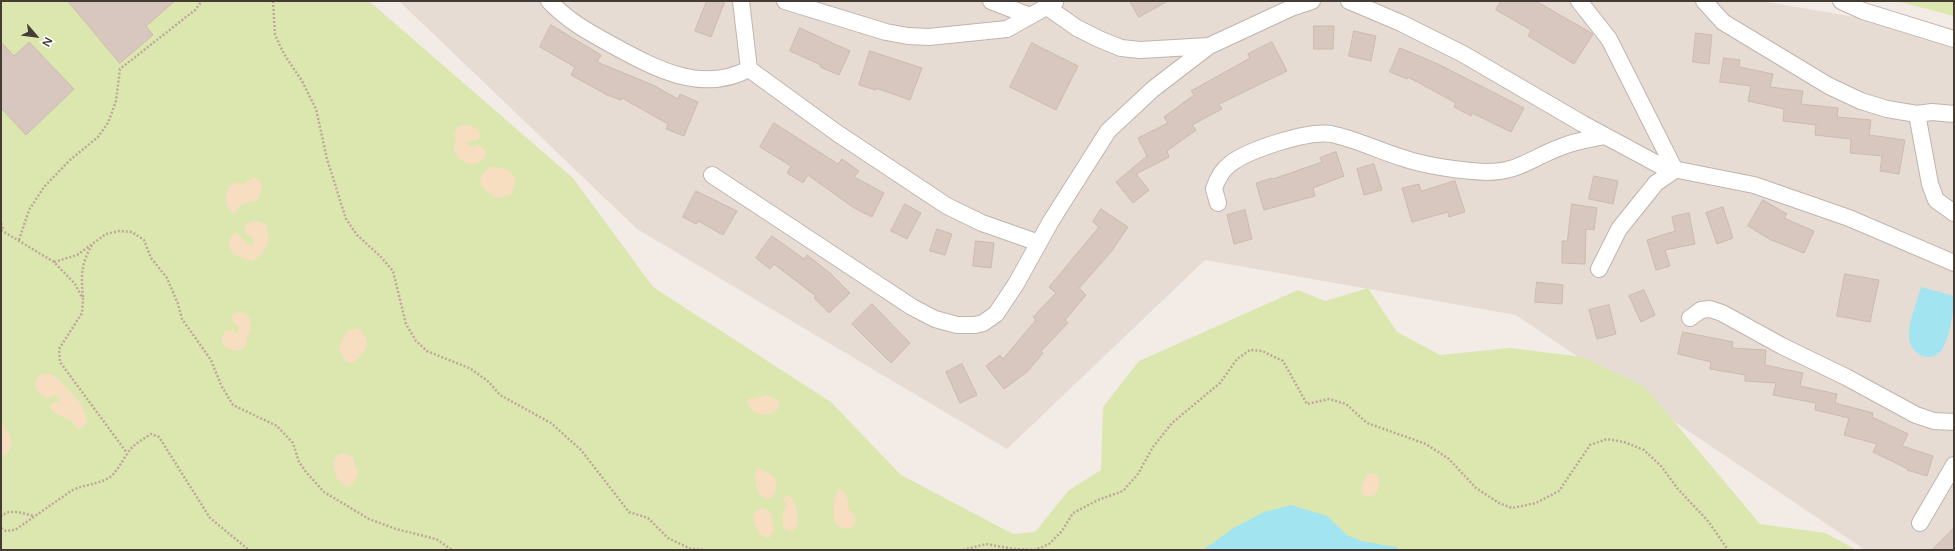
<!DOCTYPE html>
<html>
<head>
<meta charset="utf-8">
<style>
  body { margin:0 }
  #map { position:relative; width:1955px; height:551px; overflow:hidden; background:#f3ebe6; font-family:"Varela Round",sans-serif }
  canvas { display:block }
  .frame { position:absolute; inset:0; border:2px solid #453b35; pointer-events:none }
  .north { position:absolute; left:16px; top:16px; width:40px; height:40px; -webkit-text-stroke:3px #fff; paint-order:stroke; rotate:118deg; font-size:11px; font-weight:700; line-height:16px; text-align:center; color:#453b35 }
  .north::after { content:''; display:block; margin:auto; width:14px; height:18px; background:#453b35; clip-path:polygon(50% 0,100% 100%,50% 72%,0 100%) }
</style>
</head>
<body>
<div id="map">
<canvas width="1955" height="551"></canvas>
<div class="frame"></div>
<div class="north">N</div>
</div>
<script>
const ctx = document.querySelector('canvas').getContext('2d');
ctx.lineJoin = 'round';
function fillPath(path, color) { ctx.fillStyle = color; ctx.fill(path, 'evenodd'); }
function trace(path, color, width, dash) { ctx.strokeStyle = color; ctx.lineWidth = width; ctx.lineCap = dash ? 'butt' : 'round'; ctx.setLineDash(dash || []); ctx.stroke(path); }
const residential = new Path2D(`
  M 399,1 L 1761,1 L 1954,34 L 1954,550 L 1865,550 L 1516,315 L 1205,260 L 1007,449 L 637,229 Z`);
const green = new Path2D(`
  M 1,1 L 369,1 L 573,178 L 653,287 L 831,402 L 901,475 L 1013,534 L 1035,532 L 1069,490 L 1101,470 L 1103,407 L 1139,361 L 1298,290 L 1325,301 L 1368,288 L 1397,332 L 1440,355 L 1510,348 L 1583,357 L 1645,387 L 1760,524 L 1825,533 L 1857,550 L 1,550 Z
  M 1896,1 L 1954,1 L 1954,16 Z`);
const sand = new Path2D(`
  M 461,125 C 470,125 476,126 481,134 L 478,140 L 468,141 L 467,144 L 472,147 L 480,145 L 486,152 L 484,158 L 476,164 C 464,163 460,161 454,151 L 456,141 L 454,135 L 456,129 Z
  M 492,167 C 510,167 522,177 511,194 L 498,198 C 481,190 471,179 492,167 Z
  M 254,177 C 266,183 262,193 256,202 C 252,201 244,203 240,206 C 237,209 238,211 233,213 C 219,202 227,178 244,184 Z
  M 253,221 L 259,221 L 267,225 C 271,241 267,251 253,261 C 237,258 220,249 235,232 C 242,236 244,242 250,245 L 253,244 L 253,239 L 245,233 L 244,228 L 246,224 Z
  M 238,312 L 242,312 L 249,316 L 251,330 L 246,339 L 247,343 L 244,348 L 236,351 L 223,346 L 222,338 L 225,331 L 234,330 L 234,333 L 238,333 L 239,328 L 231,319 L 233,314 Z
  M 357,328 C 375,340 366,354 351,364 L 344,360 L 339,346 L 347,331 Z
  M 43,373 C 57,374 60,381 69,390 C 79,402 82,403 87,419 L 84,426 L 79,430 L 74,426 L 73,422 L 55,413 L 51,409 L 51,404 L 55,402 L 59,403 L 60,398 L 54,395 L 46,399 L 39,393 L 35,386 L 37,378 Z
  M 767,395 L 779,401 C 781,416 761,418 752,410 C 750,408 748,405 747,402 L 749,399 Z
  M 1,422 L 9,433 L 12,444 L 8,453 L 1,456 Z
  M 344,453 L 354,458 L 354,466 L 358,470 C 358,478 354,484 347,487 L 337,479 L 333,463 L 337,455 Z
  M 758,468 C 773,474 782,480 773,497 L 768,499 L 759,495 L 754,474 Z
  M 1369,473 L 1376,474 C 1381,482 1380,487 1375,495 L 1367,497 L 1362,494 C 1360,485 1363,480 1369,473 Z
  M 838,489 C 848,491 848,501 849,511 L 853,513 L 856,522 L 853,527 C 827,534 832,504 838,489 Z
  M 786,496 L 791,497 C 797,504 798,515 798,525 L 792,531 L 785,530 C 781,520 782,514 787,504 L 783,501 Z
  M 762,508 L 769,511 C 772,521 777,530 769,538 C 756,535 756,528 753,516 L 757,510 Z`);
const water = new Path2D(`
  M 1921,287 L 1954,296 C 1954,309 1949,346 1938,354 C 1924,363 1908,350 1909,335 C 1909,320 1917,302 1921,287 Z
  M 1291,505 L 1327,516 L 1347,535 L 1361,541 L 1396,547 L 1401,550 L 1203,550 L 1232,529 L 1264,512 Z`);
const building = new Path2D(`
  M 68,1 L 175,1 L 146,26 L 153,35 L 120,63 Z
  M 707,1 L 725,1 L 711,37 L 695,31 Z
  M 1130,1 L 1168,1 L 1139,17 Z
  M 1501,1 L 1536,1 L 1593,34 L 1574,64 L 1528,36 L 1531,30 L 1496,10 Z
  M 551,25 L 601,55 L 597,62 L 653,85 L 678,99 L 680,94 L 698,102 L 684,136 L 666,129 L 668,124 L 622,98 L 621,100 L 607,95 L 571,75 L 575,67 L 540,47 Z
  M 1314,26 L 1334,26 L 1333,49 L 1314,49 Z
  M 800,28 L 850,51 L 839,75 L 820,67 L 821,65 L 790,51 Z
  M 1354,31 L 1376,36 L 1371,61 L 1349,56 Z
  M 1696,33 L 1712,35 L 1709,64 L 1693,62 Z
  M 1,42 L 14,56 L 29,42 L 74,89 L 26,135 L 1,108 Z
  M 1272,42 L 1287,71 L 1219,104 L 1222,109 L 1192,125 L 1196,130 L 1167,151 L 1169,157 L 1136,174 L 1149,190 L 1133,203 L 1116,182 L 1147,156 L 1138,138 L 1168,123 L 1164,117 L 1194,95 L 1191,91 L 1250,58 L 1248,54 Z
  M 1032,43 L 1078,66 L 1056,110 L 1010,87 Z
  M 1400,48 L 1438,64 L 1524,108 L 1511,132 L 1472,113 L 1471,116 L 1454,107 L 1456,103 L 1408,77 L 1407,79 L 1390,72 Z
  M 870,51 L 922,68 L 910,100 L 876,88 L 876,90 L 859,85 Z
  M 1724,58 L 1740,60 L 1739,67 L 1773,74 L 1770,87 L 1803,91 L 1801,104 L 1838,108 L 1837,117 L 1871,120 L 1869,135 L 1905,140 L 1899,174 L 1880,171 L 1882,156 L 1850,153 L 1851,139 L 1815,135 L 1816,125 L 1783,121 L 1784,109 L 1748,101 L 1751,86 L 1720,82 Z
  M 774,123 L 838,164 L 842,159 L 859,171 L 854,177 L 884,193 L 872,217 L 854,208 L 808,175 L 803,183 L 787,173 L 791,166 L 760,147 Z
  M 1336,152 L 1344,176 L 1313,188 L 1315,196 L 1264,210 L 1256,183 L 1272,178 L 1273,179 L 1322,162 L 1320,158 Z
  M 1374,164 L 1382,190 L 1364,195 L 1357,169 Z
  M 1594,176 L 1618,181 L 1613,204 L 1589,199 Z
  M 1455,181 L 1465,212 L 1449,217 L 1448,212 L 1412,222 L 1402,188 L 1419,184 L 1421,191 Z
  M 696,191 L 737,211 L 723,235 L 698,221 L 696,224 L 683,217 Z
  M 1763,200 L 1787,214 L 1784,218 L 1814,231 L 1804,253 L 1771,240 L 1748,226 Z
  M 905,204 L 921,213 L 907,239 L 891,231 Z
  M 1572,204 L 1597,208 L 1594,230 L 1586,229 L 1585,264 L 1562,263 L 1562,241 L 1567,241 Z
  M 1723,207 L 1733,238 L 1717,244 L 1706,213 Z
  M 1101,209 L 1128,227 L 1111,252 L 1079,288 L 1086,295 L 1065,320 L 1068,323 L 1041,351 L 1043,353 L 1027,372 L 1004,389 L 986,366 L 1000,355 L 1003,359 L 1036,320 L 1033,317 L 1056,293 L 1049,287 L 1099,227 L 1093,222 Z
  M 1245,210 L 1252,239 L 1234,244 L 1227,215 Z
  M 1689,213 L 1695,244 L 1665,250 L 1670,266 L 1656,270 L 1647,240 L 1675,231 L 1672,217 Z
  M 937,229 L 952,234 L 945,255 L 930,251 Z
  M 772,236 L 804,259 L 807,255 L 830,273 L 850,293 L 829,313 L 814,298 L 816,296 L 774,264 L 770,269 L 756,258 Z
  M 976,241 L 994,243 L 991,268 L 973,266 Z
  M 1845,274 L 1879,280 L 1870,322 L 1837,316 Z
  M 1537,282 L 1563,285 L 1562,304 L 1535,302 Z
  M 1644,290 L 1655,315 L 1641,322 L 1629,296 Z
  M 872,304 L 910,343 L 891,363 L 852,324 Z
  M 1609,305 L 1616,334 L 1597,339 L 1589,310 Z
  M 1683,332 L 1733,342 L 1732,348 L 1766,350 L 1765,365 L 1803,373 L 1800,386 L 1837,394 L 1835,403 L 1873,413 L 1872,417 L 1908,434 L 1902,446 L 1933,456 L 1927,476 L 1907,470 L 1908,469 L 1873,452 L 1877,444 L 1844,435 L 1849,418 L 1815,410 L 1816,403 L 1773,395 L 1776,383 L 1745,381 L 1745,375 L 1710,369 L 1711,362 L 1678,354 Z
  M 962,364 L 977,395 L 960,403 L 946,372 Z
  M 1954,528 L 1954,550 L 1932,550 Z`);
const path = new Path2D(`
  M 273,1 L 275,35 L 284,54 L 302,81 L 316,109 L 327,159 L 346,219 L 357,235 L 381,257 L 393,271 L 406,324 L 416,341 L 427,351 L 471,369 L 489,382 L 500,395 L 551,423 L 581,450 L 629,512 L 648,518 L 668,538 L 691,549 L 704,550
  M 1,223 L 3,229
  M 1,230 L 54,262 L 75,284 L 83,299 L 82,313 L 59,349 L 60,362 L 127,453
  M 19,240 L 29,210 L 44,187 L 70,160 L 98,137 L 108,123 L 116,101 L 120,69 L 195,10 L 202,1
  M 54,262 L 77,255 L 106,234 L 119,231 L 132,232 L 144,240 L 151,258 L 167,278 L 178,304 L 182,319 L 211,360 L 221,385 L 233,405 L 277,426 L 293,443 L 299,462 L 306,472 L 324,492 L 369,519 L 396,529 L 436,539 L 452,550
  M 83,297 C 81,277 81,263 92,245
  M 1,517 L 2,515 L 9,512 L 18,512 L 34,516
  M 1,528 L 6,531 L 15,530 L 71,491 C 84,484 98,485 110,477 C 118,471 121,462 127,454 C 132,445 142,440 151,434 L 159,437 L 210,518 L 249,550
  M 963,550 L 986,544 L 1014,549 L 1035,550 L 1049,544 L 1062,531 L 1073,513 L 1098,500 L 1123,491 L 1138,474 L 1153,447 L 1172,423 L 1220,383 L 1237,359 L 1250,350 L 1262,351 L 1283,361 L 1307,404 L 1329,399 L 1346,404 L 1367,423 L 1426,444 L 1449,459 L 1476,488 L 1499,503 L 1512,508 L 1536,503 L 1559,491 L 1590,445 L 1607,439 L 1624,442 L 1644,450 L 1661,466 L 1678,489 L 1708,521 L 1728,550`);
const minor = new Path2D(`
  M 549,1 C 568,21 590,33 614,46 C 656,69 702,94 749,69 L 741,1
  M 785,1 L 886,32 L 908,36 L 929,37 L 1007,29 L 1055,2
  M 991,1 L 1030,16
  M 1349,1 L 1401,23 L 1463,54 L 1583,124 L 1663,167 L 1754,185 L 1849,218 L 1954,263
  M 1579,1 L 1609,39 L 1675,170 L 1656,183 L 1619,229 L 1599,269
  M 1704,1 L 1723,22 L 1829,86 L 1861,101 L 1887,109 L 1917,114 L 1932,112 L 1954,114
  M 1841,1 L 1863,11 L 1954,39
  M 1047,7 L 1077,28 L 1099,39 L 1121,48 L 1140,50 L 1209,46 L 1291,8 L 1312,1
  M 749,69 L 837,133 L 947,206 L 982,223 L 1039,243
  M 1917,114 L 1930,184 L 1936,200 L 1954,213
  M 712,175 L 912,307 L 935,319 L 957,325 L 975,325 L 983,323 L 996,314 L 1016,284 L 1051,221 L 1108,131 L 1153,89 L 1209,46
  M 1218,203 L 1214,189 C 1217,179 1221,171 1230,164 C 1248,150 1308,130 1331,134 C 1356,139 1379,151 1403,158 C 1425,166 1463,171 1487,172 C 1519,172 1533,157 1561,147 C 1575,141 1590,139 1605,136
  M 1690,318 L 1701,310 L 1710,309 L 1722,313 L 1782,346 L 1846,377 L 1916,415 L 1934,421 L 1954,422
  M 1920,523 L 1954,465`);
fillPath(residential, '#e6dcd4');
fillPath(green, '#dce7af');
fillPath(sand, '#f7dec1');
fillPath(water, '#a2e4ef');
fillPath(building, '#d7c7be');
trace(building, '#cfbaae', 1);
trace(minor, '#c1b4ab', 18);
trace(path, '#bfa89a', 2.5, [2, 2]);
trace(minor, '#fff', 16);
</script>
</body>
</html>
